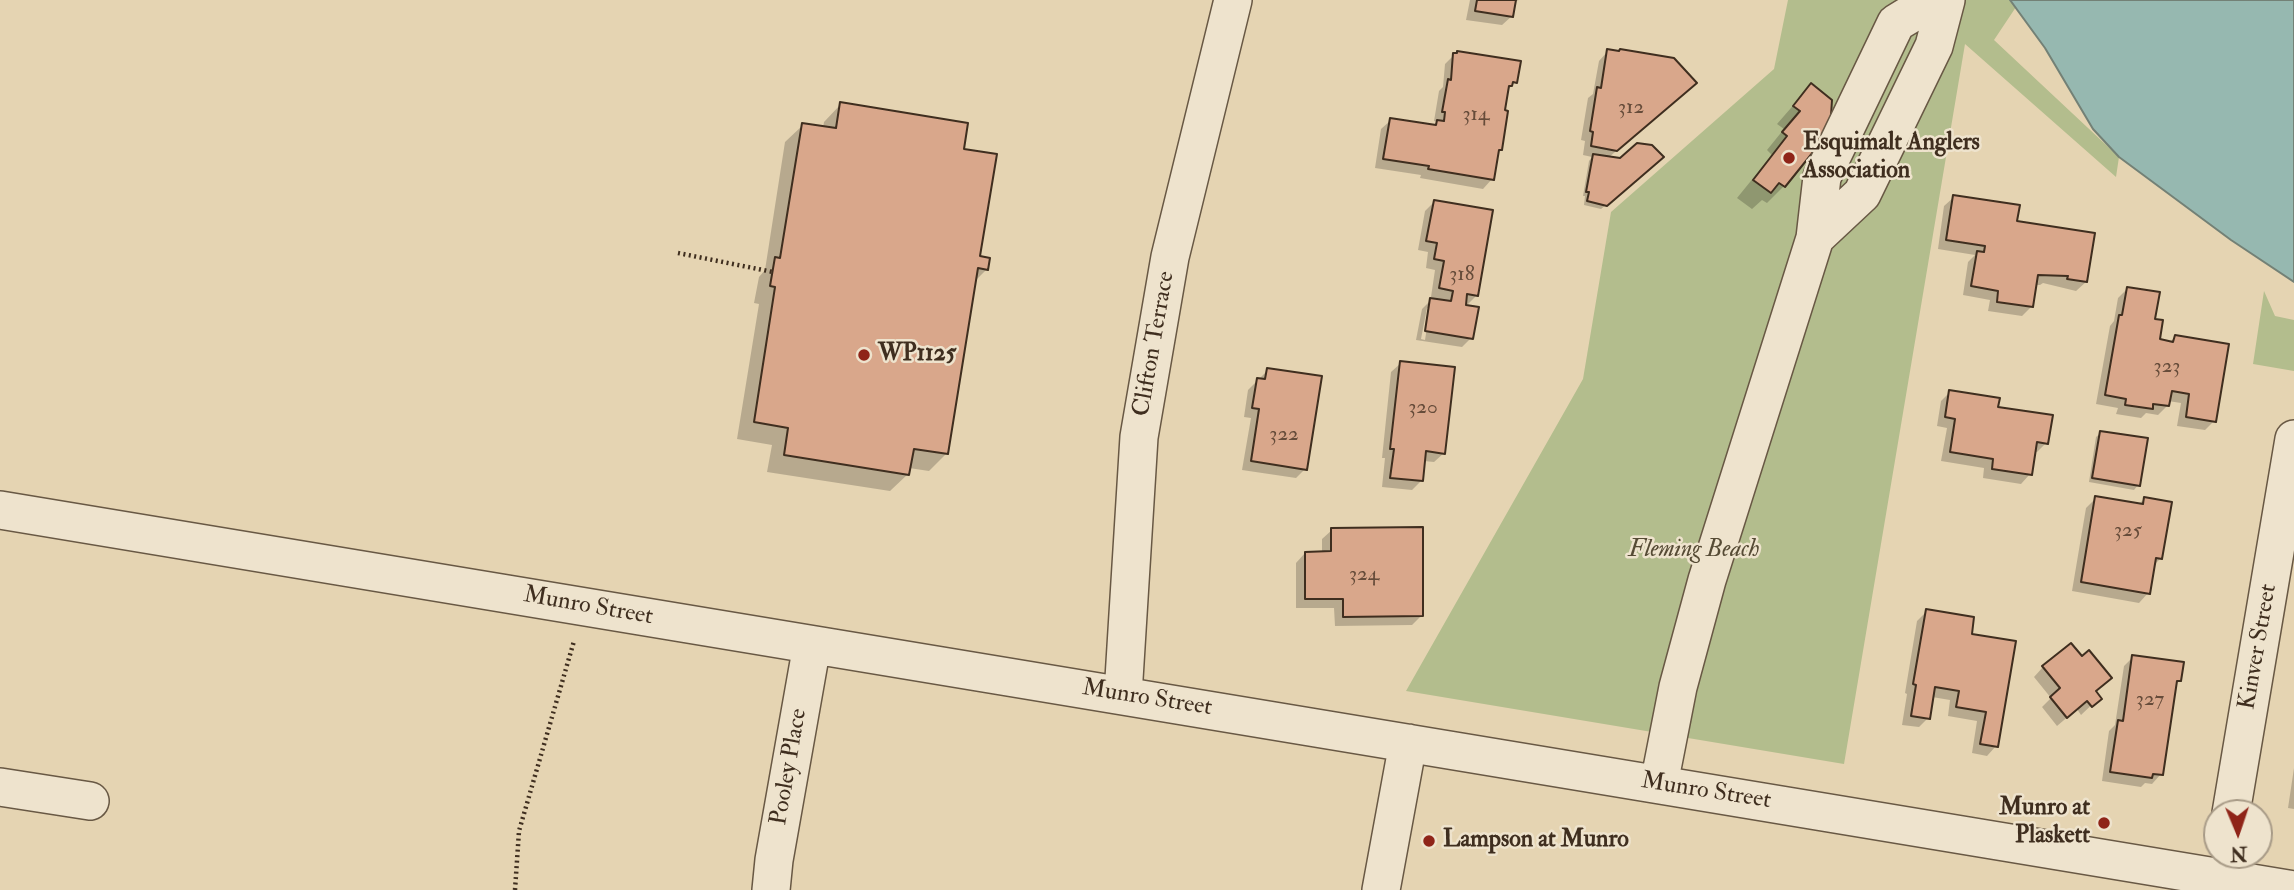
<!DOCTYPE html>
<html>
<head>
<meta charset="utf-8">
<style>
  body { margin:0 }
  #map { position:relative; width:2294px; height:890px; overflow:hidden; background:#e5d4b2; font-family:"IM FELL Double Pica",serif }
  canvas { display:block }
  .north { position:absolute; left:2203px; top:799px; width:70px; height:70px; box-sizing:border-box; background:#eee3cd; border:2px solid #a89b87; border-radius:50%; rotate:178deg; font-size:19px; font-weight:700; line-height:28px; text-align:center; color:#3f2e1f }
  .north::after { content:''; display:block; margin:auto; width:24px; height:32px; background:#8f2418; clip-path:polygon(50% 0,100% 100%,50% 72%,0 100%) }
</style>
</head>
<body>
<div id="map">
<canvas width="2294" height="890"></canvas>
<div class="north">N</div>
</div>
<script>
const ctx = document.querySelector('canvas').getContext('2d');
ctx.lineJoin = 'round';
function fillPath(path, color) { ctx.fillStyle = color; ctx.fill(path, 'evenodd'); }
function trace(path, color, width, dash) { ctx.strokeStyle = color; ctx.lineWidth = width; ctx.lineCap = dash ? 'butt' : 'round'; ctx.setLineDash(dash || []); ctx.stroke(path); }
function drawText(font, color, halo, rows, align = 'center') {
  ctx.font = font + ' "IM FELL Double Pica",serif'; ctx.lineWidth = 5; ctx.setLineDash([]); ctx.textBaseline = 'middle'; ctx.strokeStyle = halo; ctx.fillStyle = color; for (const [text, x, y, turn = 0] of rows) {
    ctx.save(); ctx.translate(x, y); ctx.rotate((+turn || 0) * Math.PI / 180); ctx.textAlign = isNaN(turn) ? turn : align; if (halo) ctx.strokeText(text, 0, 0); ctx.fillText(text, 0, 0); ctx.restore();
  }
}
const green = new Path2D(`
  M 1788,0 L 2010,0 L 2016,7 L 1994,40 L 2119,157 L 2116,177 L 1965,44 L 1844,764 L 1406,691 L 1583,379 L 1611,212 L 1774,69 Z
  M 2264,291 L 2275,316 L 2294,320 L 2294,371 L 2253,364 Z`);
const water = new Path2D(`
  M 2010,0 L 2294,0 L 2294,282 L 2231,240 L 2119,157 L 2093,129 L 2045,48 Z`);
const shadow = new Path2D(`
  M 1470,0 L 1519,0 L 1514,2 L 1512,16 L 1502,25 L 1466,20 Z
  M 1608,51 L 1685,92 L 1608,158 L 1657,162 L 1601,209 L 1584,205 L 1585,196 L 1583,196 L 1589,161 L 1592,157 L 1583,155 L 1585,141 L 1581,140 L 1588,98 L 1593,94 L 1599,61 Z
  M 1454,55 L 1515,82 L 1506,92 L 1500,149 L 1496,153 L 1492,179 L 1483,189 L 1420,178 L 1421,175 L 1375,168 L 1381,129 L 1391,120 L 1433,127 L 1438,122 L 1434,121 L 1439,91 L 1443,87 L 1445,64 Z
  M 1811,85 L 1784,186 L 1767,203 L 1762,200 L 1752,209 L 1737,198 L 1772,155 L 1767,150 L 1784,129 L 1777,124 Z
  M 841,104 L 962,150 L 978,257 L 987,269 L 975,281 L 946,454 L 929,471 L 909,468 L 908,474 L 890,491 L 767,472 L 772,445 L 737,439 L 759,304 L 754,303 L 759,277 L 765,270 L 785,142 L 803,125 L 823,128 L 824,122 Z
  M 1954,197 L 2015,223 L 2086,282 L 2076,291 L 2043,283 L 2040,285 L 2035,285 L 2032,306 L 2022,316 L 1988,311 L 1990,300 L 1963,295 L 1968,262 L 1975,255 L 1938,249 L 1944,206 Z
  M 1434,202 L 1477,295 L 1466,306 L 1471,338 L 1462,347 L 1416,340 L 1422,309 L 1433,298 L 1431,297 L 1435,270 L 1426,268 L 1428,252 L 1418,250 L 1425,211 ZM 1427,308 L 1430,308 L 1425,340 L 1421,339 Z
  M 2128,288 L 2153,321 L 2157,340 L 2169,343 L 2175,337 L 2214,421 L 2205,430 L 2177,426 L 2181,403 L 2168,401 L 2168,405 L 2158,415 L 2146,413 L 2141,418 L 2116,414 L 2118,408 L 2096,404 L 2110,326 L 2114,321 L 2118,298 Z
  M 1401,363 L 1444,453 L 1434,462 L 1424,461 L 1422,480 L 1412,490 L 1382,487 L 1385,458 L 1382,458 L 1391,372 Z
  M 1268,370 L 1305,469 L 1296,478 L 1242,470 L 1251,418 L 1244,417 L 1248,390 Z
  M 1950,392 L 2046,443 L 2037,452 L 2034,452 L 2030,474 L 2021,484 L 1983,478 L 1984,468 L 1941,461 L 1947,428 L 1937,426 L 1941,401 Z
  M 2101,433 L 2138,485 L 2134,490 L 2089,482 L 2096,437 Z
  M 2096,498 L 2138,505 L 2144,499 L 2161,558 L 2153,566 L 2148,593 L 2139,603 L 2072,591 L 2086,508 Z
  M 1332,530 L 1421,616 L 1412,625 L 1335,626 L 1334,608 L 1296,608 L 1296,563 L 1305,553 L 1322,553 L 1322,539 Z
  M 1927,611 L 1970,635 L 1996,746 L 1987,756 L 1972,753 L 1977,721 L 1948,716 L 1950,700 L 1932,697 L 1928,718 L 1919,727 L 1902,725 L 1907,694 L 1905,693 L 1917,621 Z
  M 2133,657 L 2179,680 L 2175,685 L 2161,774 L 2152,784 L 2145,783 L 2141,787 L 2102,781 L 2109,731 L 2115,725 L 2124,666 Z
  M 2043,667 L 2094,692 L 2099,698 L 2081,715 L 2077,709 L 2057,726 L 2042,707 L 2051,698 L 2034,677 Z
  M 2294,768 L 2294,809 L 2288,808 Z`);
const building = new Path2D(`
  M 1477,0 L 1516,0 L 1513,17 L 1475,11 Z
  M 1607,49 L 1619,51 L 1620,49 L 1674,58 L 1697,83 L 1617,151 L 1591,146 L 1593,132 L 1590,131 L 1597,87 L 1601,88 Z
  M 1457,51 L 1521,61 L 1517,83 L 1513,82 L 1512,86 L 1509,86 L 1505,110 L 1508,111 L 1502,150 L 1499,150 L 1494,180 L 1428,169 L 1429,166 L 1383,159 L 1390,118 L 1436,125 L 1437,120 L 1444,121 L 1445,112 L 1442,112 L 1448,79 L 1451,80 L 1453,53 L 1457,53 Z
  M 1811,83 L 1832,100 L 1830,131 L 1785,187 L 1779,183 L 1771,193 L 1753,180 L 1787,136 L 1782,132 L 1800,111 L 1793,106 Z
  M 840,102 L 968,123 L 964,149 L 997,154 L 980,256 L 990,258 L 988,270 L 978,268 L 948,454 L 914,449 L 909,475 L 784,455 L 788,428 L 754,422 L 775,287 L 770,286 L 775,257 L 780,258 L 802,123 L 836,128 Z
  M 1637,143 L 1652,145 L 1664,157 L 1607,206 L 1587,201 L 1589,192 L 1586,192 L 1593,154 L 1620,158 Z
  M 1953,195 L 2020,205 L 2017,221 L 2095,233 L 2087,282 L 2067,279 L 2068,276 L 2038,275 L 2033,307 L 1997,302 L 1998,291 L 1971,286 L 1977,251 L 1984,252 L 1985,246 L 1946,240 Z
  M 1434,200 L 1493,210 L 1478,296 L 1467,294 L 1466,305 L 1479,307 L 1473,339 L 1425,331 L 1430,298 L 1451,301 L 1453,291 L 1439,288 L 1444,261 L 1434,259 L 1437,243 L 1426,241 Z
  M 2127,287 L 2160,292 L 2155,319 L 2163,320 L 2160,339 L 2173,342 L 2175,335 L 2229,344 L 2216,422 L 2186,417 L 2189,394 L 2172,391 L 2169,406 L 2153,404 L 2153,409 L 2125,405 L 2126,399 L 2105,395 L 2119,315 L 2122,315 Z
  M 1400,361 L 1455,367 L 1445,454 L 1426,451 L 1423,481 L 1390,478 L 1394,449 L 1390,449 Z
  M 1267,368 L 1322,376 L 1307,470 L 1251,461 L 1259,409 L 1252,408 L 1257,378 L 1265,379 Z
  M 1949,390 L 2000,398 L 1998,407 L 2053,415 L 2048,444 L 2037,442 L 2032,475 L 1992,469 L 1993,459 L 1950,452 L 1955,419 L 1945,417 Z
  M 2100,431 L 2148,438 L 2140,486 L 2092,478 Z
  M 2095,496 L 2143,504 L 2144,497 L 2172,502 L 2162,559 L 2156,558 L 2150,594 L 2081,582 Z
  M 1423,527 L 1423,616 L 1343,617 L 1343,599 L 1305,599 L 1305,552 L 1331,551 L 1331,528 Z
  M 1926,609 L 1974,617 L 1972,634 L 2016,641 L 1998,747 L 1980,744 L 1986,712 L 1956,707 L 1959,691 L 1935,687 L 1930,719 L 1911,716 L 1916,685 L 1913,684 Z
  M 2071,643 L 2082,656 L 2089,650 L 2112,678 L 2096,691 L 2102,699 L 2092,707 L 2087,701 L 2067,718 L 2050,697 L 2060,688 L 2042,666 Z
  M 2132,655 L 2184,662 L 2181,681 L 2177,681 L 2163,775 L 2153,774 L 2152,778 L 2110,772 L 2118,720 L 2123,721 Z`);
const path = new Path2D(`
  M 678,253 L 773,272
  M 515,890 L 519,831 L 574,641`);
const minor = new Path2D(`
  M 1815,238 L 1862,194 L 1934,46 L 1946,0
  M 0,510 L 2294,890
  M 1123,695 L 1139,437 L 1170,257 L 1233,0
  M 1659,784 L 1678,687 L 1707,580 L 1815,238 L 1822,177 L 1896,23 L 1934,0
  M 0,787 L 90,801
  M 2231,813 L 2294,439
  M 771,890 L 774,860 L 812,645
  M 1381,890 L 1408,743`);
const markers = [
  [1789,158,7,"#8f2418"],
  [864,355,7,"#8f2418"],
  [2104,823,7,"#8f2418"],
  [1429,841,7,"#8f2418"]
];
const numberNames = [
  ["312",1631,108],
  ["314",1476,115],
  ["318",1462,275],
  ["323",2167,367],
  ["320",1423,408],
  ["322",1284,435],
  ["325",2128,531],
  ["324",1364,575],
  ["327",2150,700]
];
const poiNames = [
  ["Esquimalt Anglers",1803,144],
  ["Association",1803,172],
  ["WP1125",878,355],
  ["Munro at",2090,809,"right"],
  ["Plaskett",2090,837,"right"],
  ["Lampson at Munro",1443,841]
];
const streetNames = [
  ["Clifton Terrace",1155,344,-80],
  ["Munro Street",588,607,10],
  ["Kinver Street",2259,647,-80],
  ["Munro Street",1147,699,9],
  ["Pooley Place",790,767,-80],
  ["Munro Street",1706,792,9]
];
const parkNames = [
  ["Fleming Beach",1694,551]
];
fillPath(green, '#b3bd8d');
fillPath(water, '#96b8b0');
trace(water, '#738176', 2);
fillPath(shadow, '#0003');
fillPath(building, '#d9a78b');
trace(building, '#3f2e1f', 2);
trace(minor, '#685844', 40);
trace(path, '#3f2e1f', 4.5, [2, 3.5]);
trace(minor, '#eee3cd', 37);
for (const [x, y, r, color] of markers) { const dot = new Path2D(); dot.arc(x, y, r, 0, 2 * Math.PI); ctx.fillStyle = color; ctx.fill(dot); trace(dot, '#eee3cd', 2.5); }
drawText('21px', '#664c3a', null, numberNames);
drawText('bold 24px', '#3f2e1f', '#eee3cd', poiNames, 'left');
drawText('24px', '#3f2e1f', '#eee3cd', streetNames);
drawText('italic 24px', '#564b35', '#eee3cd', parkNames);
</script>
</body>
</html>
